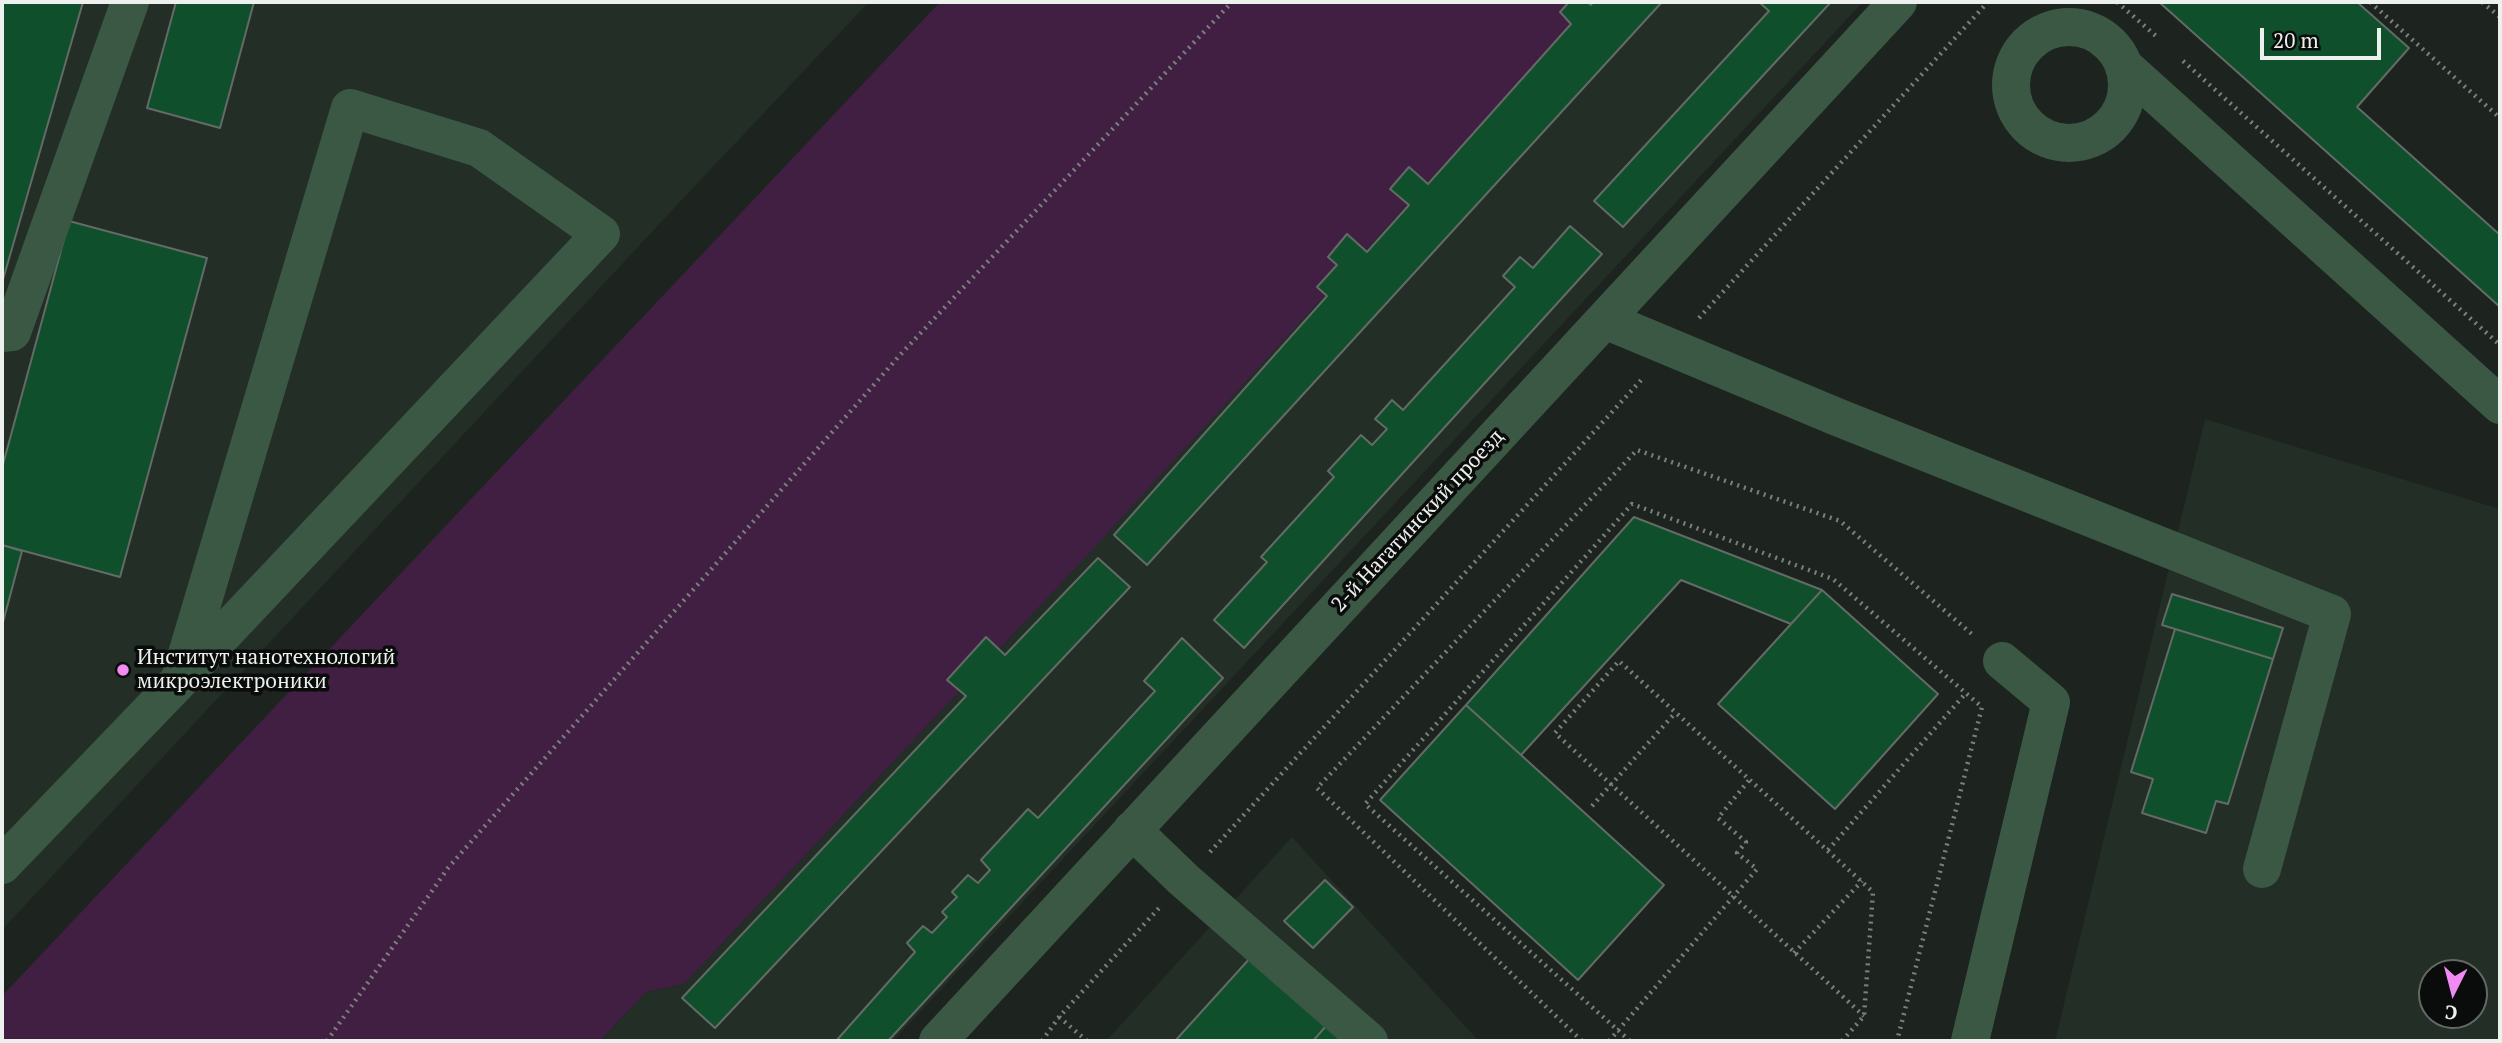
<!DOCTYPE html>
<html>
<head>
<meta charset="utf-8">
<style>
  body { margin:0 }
  #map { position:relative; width:2502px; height:1043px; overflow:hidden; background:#1d231f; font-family:"PT Serif",serif }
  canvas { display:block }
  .frame { position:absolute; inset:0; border:4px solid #edf1ee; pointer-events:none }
  .north { position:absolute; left:2418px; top:959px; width:70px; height:70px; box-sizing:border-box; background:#090c0a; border:2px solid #646865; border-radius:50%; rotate:186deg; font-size:19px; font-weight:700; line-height:28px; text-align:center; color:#edf1ee }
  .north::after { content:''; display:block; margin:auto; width:24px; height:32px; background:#f28af3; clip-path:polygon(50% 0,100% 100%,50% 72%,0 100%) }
  .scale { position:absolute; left:2260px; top:28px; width:121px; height:32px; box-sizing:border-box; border:4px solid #edf1ee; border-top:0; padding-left:9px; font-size:21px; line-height:24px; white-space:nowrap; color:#edf1ee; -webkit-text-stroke:5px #090c0a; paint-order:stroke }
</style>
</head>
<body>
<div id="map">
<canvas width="2502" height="1043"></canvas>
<div class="frame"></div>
<div class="north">С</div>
<div class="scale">20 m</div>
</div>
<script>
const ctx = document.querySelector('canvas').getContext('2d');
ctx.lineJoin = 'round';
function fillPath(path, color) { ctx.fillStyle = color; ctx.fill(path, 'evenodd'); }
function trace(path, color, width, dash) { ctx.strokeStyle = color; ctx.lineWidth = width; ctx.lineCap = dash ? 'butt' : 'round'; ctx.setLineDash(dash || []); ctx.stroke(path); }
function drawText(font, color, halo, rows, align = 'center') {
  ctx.font = font + ' "PT Serif",serif'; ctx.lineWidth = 7; ctx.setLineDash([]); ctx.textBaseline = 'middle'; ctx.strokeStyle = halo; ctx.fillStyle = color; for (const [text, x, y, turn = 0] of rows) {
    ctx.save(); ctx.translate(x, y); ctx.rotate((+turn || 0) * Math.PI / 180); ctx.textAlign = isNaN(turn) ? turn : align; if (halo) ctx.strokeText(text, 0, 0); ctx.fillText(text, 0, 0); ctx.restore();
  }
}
const built = new Path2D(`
  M 2,2 L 869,2 L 692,189 L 2,930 Z
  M 1592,2 L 1863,2 L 893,1041 L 600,1041 L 646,992 L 684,984 L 1071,573 L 1085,554 Z
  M 2205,419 L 2500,509 L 2500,1041 L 2055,1041 ZM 2432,973 L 2474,973 L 2474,1015 L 2432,1015 Z
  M 1292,837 L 1479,1041 L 1106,1041 Z`);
const green = new Path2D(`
  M 940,2 L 1592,2 L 1071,573 L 684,984 L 646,992 L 600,1041 L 2,1041 L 2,996 Z`);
const building = new Path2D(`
  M 2,2 L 83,2 L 2,283 Z
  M 176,2 L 254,2 L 220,128 L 147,108 Z
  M 1569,2 L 1587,2 L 1591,5 L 1593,2 L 1662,2 L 1147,565 L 1114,535 L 1327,296 L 1317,287 L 1337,265 L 1328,257 L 1347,234 L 1367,252 L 1409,205 L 1390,189 L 1409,167 L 1428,184 L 1571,24 L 1560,12 Z
  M 1759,2 L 1831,2 L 1623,227 L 1594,201 L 1769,11 Z
  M 2159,2 L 2357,2 L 2409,48 L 2357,107 L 2500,235 L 2500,307 Z
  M 69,221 L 207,258 L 120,577 L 2,545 L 2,468 Z
  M 1570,226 L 1602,254 L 1244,648 L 1214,620 L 1267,562 L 1261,557 L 1334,477 L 1328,471 L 1361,435 L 1372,445 L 1387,429 L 1375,419 L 1392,400 L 1403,410 L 1515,287 L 1503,276 L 1520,257 L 1533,268 Z
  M 1634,517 L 1822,590 L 1791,624 L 1681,580 L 1521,755 L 1466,705 Z
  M 2,545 L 22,551 L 2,626 Z
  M 1098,558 L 1130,587 L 715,1028 L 682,998 L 966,696 L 947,680 L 986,637 L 1005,655 Z
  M 1822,590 L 1938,694 L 1835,809 L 1718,704 Z
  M 2172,594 L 2283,628 L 2273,659 L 2162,625 Z
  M 2175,629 L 2273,659 L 2228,804 L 2216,801 L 2206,833 L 2142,813 L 2153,779 L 2131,772 Z
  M 1182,638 L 1223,678 L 888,1041 L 836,1041 L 915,952 L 907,943 L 923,926 L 932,933 L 947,917 L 942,912 L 957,897 L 952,892 L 968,875 L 978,883 L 990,870 L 981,860 L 1028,809 L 1038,818 L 1155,691 L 1144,681 Z
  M 1466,705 L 1664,885 L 1578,980 L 1380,800 Z
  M 1325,880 L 1353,907 L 1313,948 L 1284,921 Z
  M 1251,957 L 1326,1026 L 1313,1041 L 1175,1041 Z
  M 1326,1026 L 1343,1041 L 1313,1041 Z`);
const path = new Path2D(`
  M 2117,2 L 2156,36
  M 2370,2 L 2500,118
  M 2482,2 L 2500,17
  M 2183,61 L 2500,345
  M 1699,318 L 1988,2
  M 1592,806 L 1676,712
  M 1828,850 L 1966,693
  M 1210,852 L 1643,378
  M 1794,953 L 1862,881
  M 1059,1017 L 1087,1041
  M 327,1041 L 448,868 L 900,355 L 1232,2
  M 1042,1041 L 1059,1017 L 1159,908
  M 1582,1041 L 1317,788 L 1637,450 L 1840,521 L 1973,635
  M 1609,1041 L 1757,869 L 1737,853 L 1746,842 L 1718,818 L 1750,779
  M 1630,1041 L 1365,804 L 1632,504 L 1833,579 L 1982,707 L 1897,1041
  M 1842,1041 L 1864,1016 L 1873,892 L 1619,661 L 1555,733 L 1864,1016`);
const minor = new Path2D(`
  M2011 85a58 58 0 1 1 116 0a58 58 0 1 1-116 0Z
  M 2124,66 L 2500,405
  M 1605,320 L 1837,417 L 2332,614 L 2262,869
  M 2,333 L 12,332 L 130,2
  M 1132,830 L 1184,880 L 1369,1041
  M 2,865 L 179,681 L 601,234 L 479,148 L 350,108 L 179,681
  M 938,1041 L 1898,2
  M 1970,1041 L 2051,702 L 2002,661`);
const markers = [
  [123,670,7,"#f28af3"]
];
const streetNames = [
  ["2-й Нагатинский проезд",1418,521,-47]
];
const poiNames = [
  ["Институт нанотехнологий",137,658],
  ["микроэлектроники",137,682]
];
fillPath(built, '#222e26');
fillPath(green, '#411f42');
fillPath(building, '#0f4f2c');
trace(building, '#646b66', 2);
trace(path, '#7b807d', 4.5, [2, 5]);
trace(minor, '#3b5844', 38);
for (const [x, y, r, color] of markers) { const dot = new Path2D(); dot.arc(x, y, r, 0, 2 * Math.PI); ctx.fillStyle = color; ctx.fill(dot); trace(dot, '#090c0a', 2.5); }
drawText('21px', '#edf1ee', '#090c0a', streetNames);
drawText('21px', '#edf1ee', '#090c0a', poiNames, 'left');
</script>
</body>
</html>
